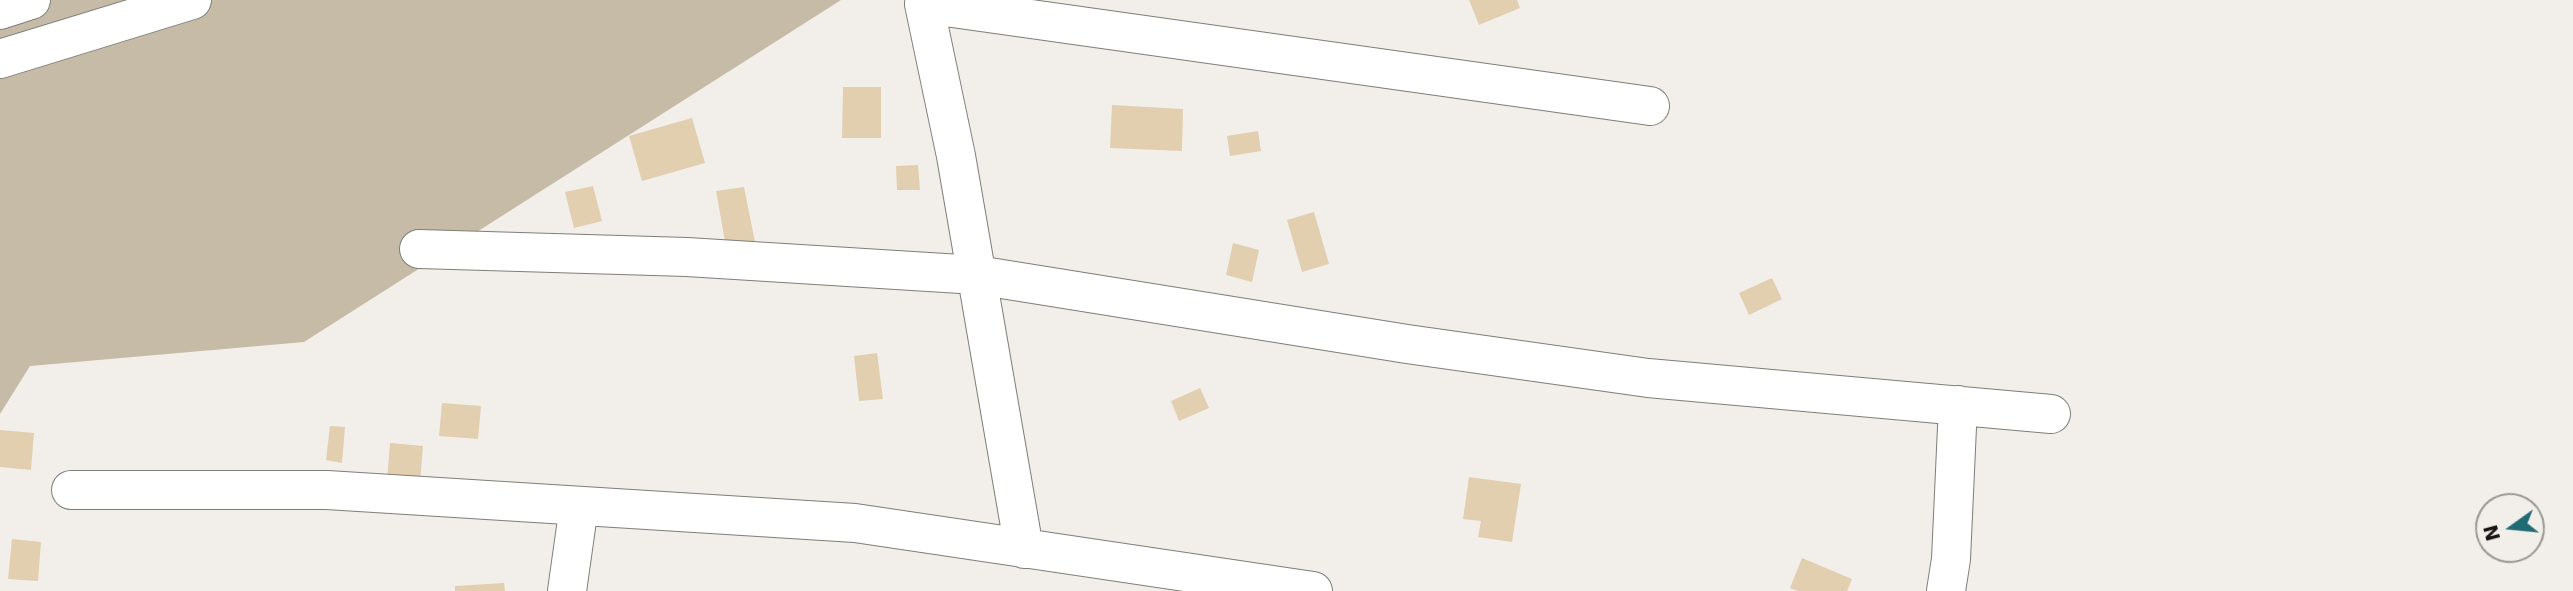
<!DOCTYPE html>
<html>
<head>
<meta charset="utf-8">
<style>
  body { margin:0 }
  #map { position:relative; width:2573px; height:591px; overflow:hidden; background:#f2efea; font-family:"DejaVu Sans",sans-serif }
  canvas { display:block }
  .north { position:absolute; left:2475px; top:493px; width:70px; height:70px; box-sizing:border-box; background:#f2efea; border:2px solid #9a9894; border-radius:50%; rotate:255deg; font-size:19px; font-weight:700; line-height:28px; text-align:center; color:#171614 }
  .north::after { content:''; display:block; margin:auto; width:24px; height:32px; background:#216b75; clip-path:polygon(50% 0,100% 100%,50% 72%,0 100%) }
</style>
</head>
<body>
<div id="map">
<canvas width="2573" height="591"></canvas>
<div class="north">N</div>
</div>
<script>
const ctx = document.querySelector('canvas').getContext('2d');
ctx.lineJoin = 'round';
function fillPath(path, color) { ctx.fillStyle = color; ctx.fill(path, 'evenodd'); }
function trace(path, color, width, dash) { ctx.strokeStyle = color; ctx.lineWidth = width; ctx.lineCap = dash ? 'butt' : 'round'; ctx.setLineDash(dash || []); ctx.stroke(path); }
const green = new Path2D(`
  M 0,0 L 841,0 L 304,342 L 30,366 L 0,414 Z`);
const building = new Path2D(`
  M 1469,0 L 1517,0 L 1520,8 L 1479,25 Z
  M 843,87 L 881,87 L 881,138 L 842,138 Z
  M 1112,105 L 1183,109 L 1182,151 L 1110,148 Z
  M 692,118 L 705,163 L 642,181 L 629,136 Z
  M 1258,131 L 1261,151 L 1230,156 L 1227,136 Z
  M 918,165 L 920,190 L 897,190 L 896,166 Z
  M 593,186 L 602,221 L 574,228 L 565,192 Z
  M 744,187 L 755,242 L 726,247 L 716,191 Z
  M 1314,212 L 1329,264 L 1302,272 L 1287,220 Z
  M 1233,243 L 1259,250 L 1252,282 L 1226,275 Z
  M 1772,278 L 1782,299 L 1749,315 L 1739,293 Z
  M 877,353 L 883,399 L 859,401 L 854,356 Z
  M 1200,388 L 1209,408 L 1179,421 L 1171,401 Z
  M 442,403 L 481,406 L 478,439 L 439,436 Z
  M 330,426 L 345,427 L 342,463 L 326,460 Z
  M 0,430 L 34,433 L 31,470 L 0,467 Z
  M 390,443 L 423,446 L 420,483 L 387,480 Z
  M 1469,477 L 1521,484 L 1512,542 L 1478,537 L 1481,521 L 1463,519 Z
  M 12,539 L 41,542 L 38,581 L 8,579 Z
  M 1802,558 L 1852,579 L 1847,591 L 1798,591 L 1790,588 Z
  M 504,583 L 505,591 L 455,591 L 455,586 Z`);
const minor = new Path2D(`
  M 419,249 L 687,257 L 977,275 L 1407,344 L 1648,378 L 2051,414
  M 71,490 L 327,490 L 855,523 L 1313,591
  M 1024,549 L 956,156 L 924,4 L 1650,106
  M 567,591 L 579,506
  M 1946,591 L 1951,559 L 1958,405`);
const highway = new Path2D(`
  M 0,10 L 31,0
  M 0,59 L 192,0`);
fillPath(green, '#c5bba7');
fillPath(building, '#e1cfb0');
trace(minor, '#807d79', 40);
trace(highway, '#807d79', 40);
trace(minor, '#fff', 38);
trace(highway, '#fff', 38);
</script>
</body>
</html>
